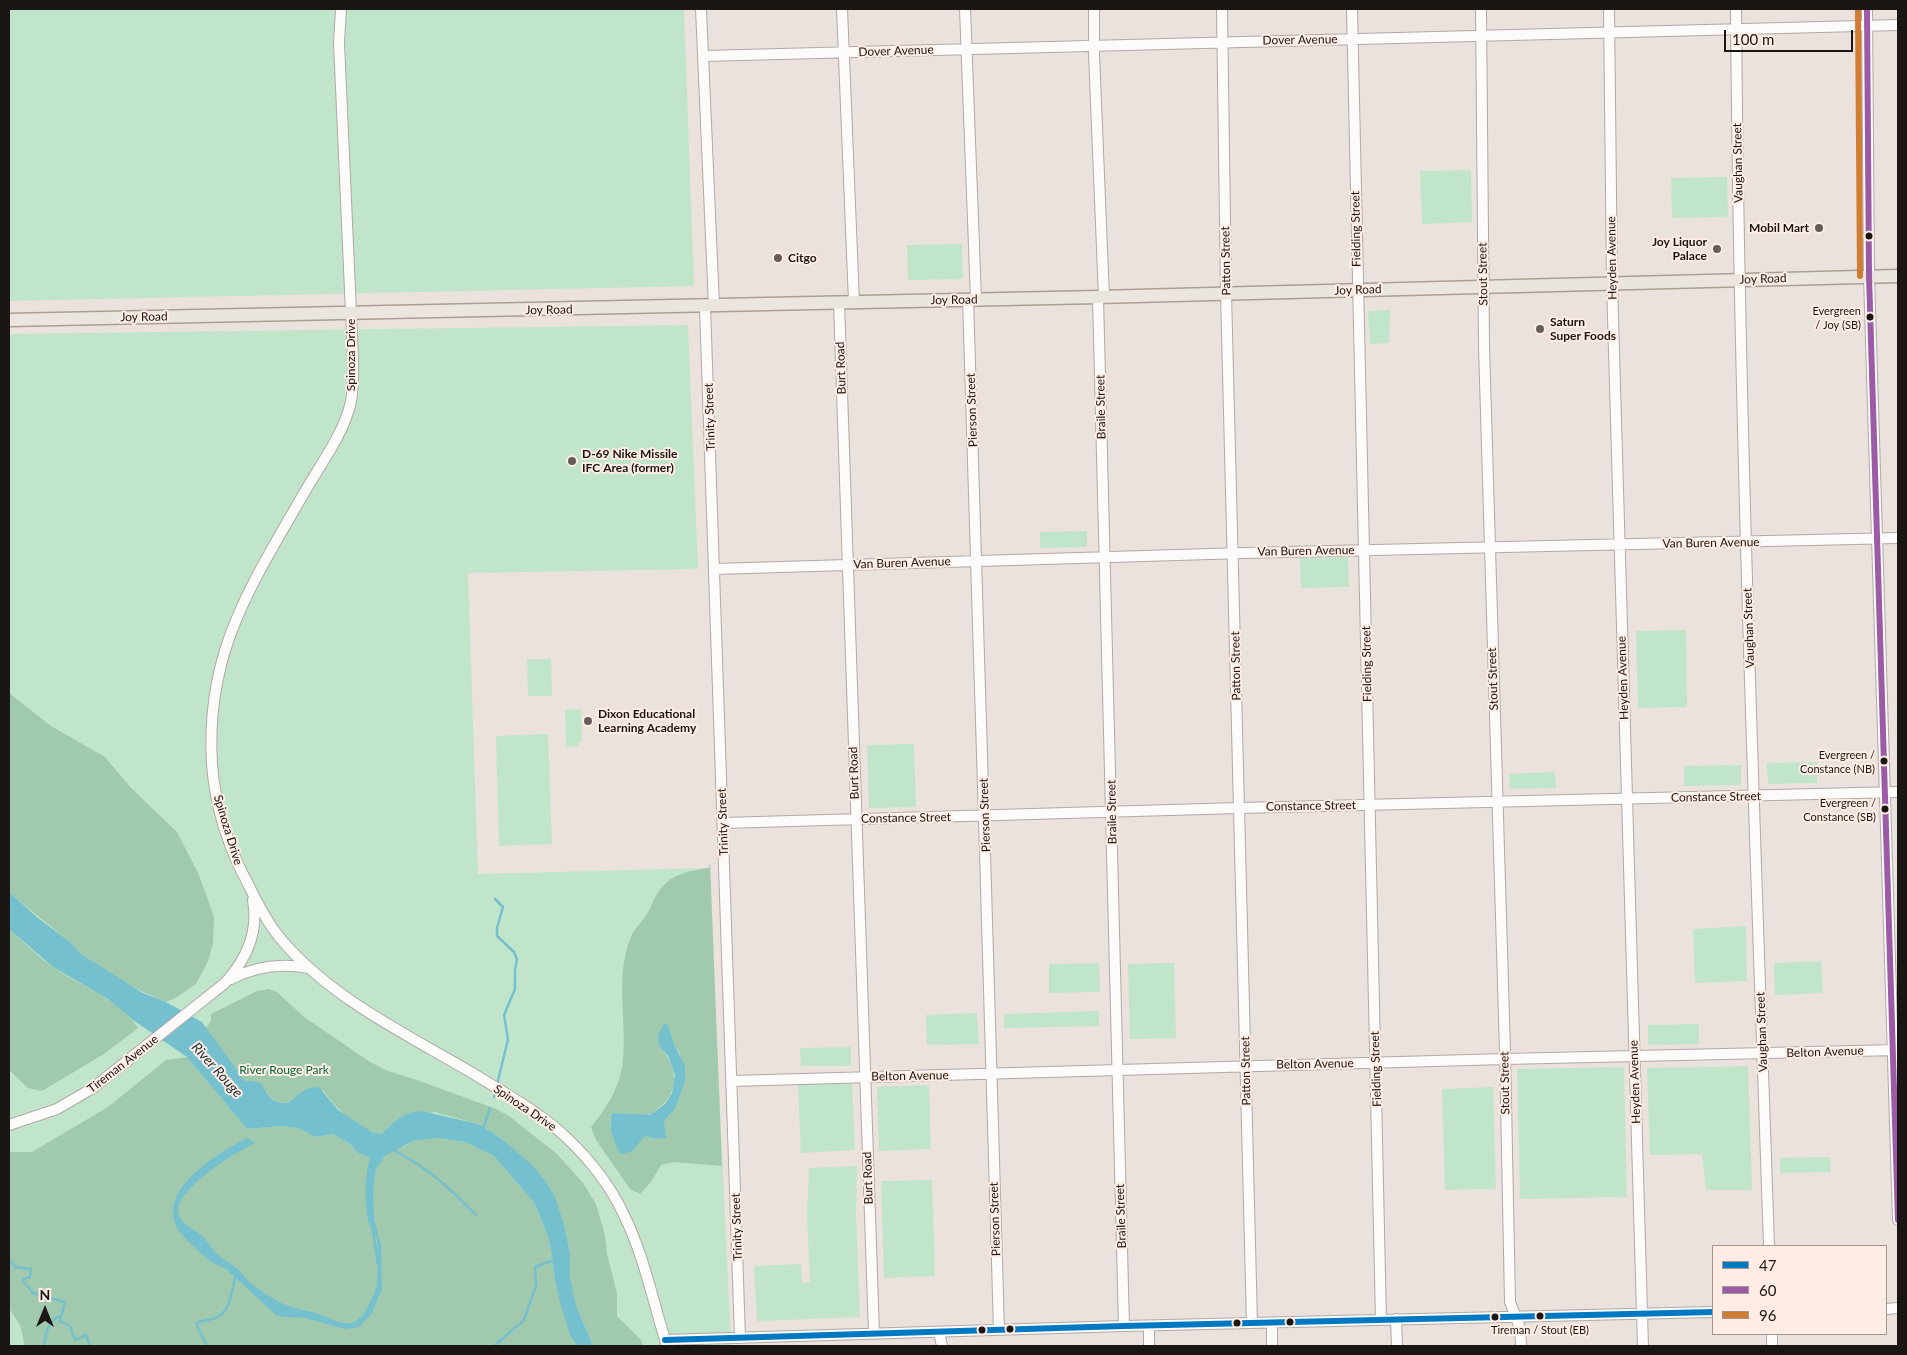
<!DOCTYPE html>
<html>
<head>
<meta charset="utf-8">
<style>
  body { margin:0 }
  #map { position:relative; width:1907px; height:1355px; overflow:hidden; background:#ebe2de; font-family:Lato,sans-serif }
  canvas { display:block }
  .frame { position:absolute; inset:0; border:10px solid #1b1513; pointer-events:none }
  .legend { position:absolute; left:1712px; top:1245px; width:175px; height:90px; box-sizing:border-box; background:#feece5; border:1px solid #a39691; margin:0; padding:6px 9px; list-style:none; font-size:15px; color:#1b1513 }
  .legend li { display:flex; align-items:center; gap:10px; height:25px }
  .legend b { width:25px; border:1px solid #a39691 }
  .north { position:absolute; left:20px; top:1285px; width:50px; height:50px; -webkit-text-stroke:4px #feece5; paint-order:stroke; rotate:0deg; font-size:14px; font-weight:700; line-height:20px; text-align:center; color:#1b1513 }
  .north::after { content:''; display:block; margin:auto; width:18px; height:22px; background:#1b1513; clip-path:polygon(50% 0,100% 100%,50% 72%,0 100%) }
  .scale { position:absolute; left:1724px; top:30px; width:129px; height:22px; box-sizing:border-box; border:2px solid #1b1513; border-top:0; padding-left:6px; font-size:15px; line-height:18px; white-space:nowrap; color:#1b1513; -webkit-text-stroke:4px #feece5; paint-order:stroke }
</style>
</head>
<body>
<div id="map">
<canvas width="1907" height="1355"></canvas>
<div class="frame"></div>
<ul class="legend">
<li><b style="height:6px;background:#0079c2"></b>47</li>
<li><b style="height:6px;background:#9b5ba5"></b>60</li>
<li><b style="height:6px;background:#d07c32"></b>96</li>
</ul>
<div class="north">N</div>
<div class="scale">100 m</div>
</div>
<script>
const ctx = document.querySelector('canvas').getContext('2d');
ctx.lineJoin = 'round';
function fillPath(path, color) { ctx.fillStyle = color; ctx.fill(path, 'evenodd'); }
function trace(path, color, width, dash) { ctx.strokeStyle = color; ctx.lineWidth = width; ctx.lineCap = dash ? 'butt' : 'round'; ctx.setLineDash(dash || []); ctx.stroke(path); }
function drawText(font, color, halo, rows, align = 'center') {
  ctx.font = font + ' Lato,sans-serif'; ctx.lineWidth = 4; ctx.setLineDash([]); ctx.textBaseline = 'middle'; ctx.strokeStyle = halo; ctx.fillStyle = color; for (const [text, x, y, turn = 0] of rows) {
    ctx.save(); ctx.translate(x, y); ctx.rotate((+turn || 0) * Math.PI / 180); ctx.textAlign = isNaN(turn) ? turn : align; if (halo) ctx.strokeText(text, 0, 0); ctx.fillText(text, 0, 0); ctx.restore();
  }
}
const green = new Path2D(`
  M 9,9 L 684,9 L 694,286 L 9,301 Z
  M 1471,170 L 1472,222 L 1422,224 L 1420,171 Z
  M 1727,177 L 1728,217 L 1672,218 L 1671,178 Z
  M 962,244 L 963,279 L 908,280 L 907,245 Z
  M 1390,310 L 1389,343 L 1370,344 L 1368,311 Z
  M 688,325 L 698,569 L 468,573 L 478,874 L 709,868 L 731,1346 L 9,1346 L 9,334 Z
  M 1087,531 L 1087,547 L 1040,548 L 1040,532 Z
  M 1348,557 L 1349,587 L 1301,588 L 1300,558 Z
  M 1686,630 L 1687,707 L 1638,708 L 1636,631 Z
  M 527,659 L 551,659 L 552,696 L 528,696 Z
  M 581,709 L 582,741 L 579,741 L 579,746 L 566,747 L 565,710 Z
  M 548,734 L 552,844 L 499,846 L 496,736 Z
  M 914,744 L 916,807 L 869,808 L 867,745 Z
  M 1817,762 L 1817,783 L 1768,784 L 1767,763 Z
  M 1741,765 L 1741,785 L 1684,786 L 1684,766 Z
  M 1555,772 L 1556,788 L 1510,789 L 1509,774 Z
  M 1746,926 L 1747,981 L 1695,983 L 1693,929 Z
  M 1821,961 L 1823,993 L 1775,995 L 1774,963 Z
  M 1099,963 L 1100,992 L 1049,993 L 1049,964 Z
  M 1174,963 L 1176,1038 L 1130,1039 L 1128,964 Z
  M 1099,1011 L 1099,1026 L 1004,1028 L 1004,1014 Z
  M 977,1013 L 979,1044 L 927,1045 L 926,1015 Z
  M 1699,1024 L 1699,1044 L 1648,1045 L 1648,1025 Z
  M 851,1047 L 851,1066 L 801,1066 L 800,1048 Z
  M 1748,1066 L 1752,1190 L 1706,1190 L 1702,1154 L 1650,1155 L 1647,1068 Z
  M 1624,1067 L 1627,1197 L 1520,1199 L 1517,1069 Z
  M 852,1082 L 855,1150 L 801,1153 L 798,1084 Z
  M 929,1085 L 931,1149 L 879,1151 L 877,1087 Z
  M 1493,1087 L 1496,1189 L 1445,1190 L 1442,1089 Z
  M 1830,1157 L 1831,1172 L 1780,1173 L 1780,1158 Z
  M 857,1166 L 856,1214 L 860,1317 L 757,1321 L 754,1266 L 801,1264 L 802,1283 L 810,1282 L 807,1216 L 809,1168 Z
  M 932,1180 L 935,1276 L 884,1278 L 881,1181 Z`);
const forest = new Path2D(`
  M 9,693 L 51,726 L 105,757 L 131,788 L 177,832 L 199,875 L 214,917 L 213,944 L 208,961 L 196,984 L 177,997 L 166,1002 C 136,990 108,974 82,955 C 77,951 73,945 68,941 C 49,924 28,909 9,892 Z
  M 710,862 L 722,1166 L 674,1162 L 661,1165 L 651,1182 L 640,1194 L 630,1189 L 596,1140 L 591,1127 C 607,1108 621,1085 623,1060 C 627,1019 615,979 630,939 C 633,930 642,922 647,914 C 651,908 653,900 657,894 C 669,874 688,871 709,868 ZM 674,1044 L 680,1054 L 685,1082 L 675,1109 L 664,1121 L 656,1139 L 645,1136 L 613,1139 L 610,1123 L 612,1113 C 624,1113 636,1117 647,1115 C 651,1115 654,1112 657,1109 C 681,1092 678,1067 659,1046 Z
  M 9,929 C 23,941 37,956 53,967 C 81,987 119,998 138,1028 L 104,1054 L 42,1091 L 28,1088 L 9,1070 Z
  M 269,989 L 277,992 L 304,1017 L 370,1062 L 388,1071 L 420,1081 L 496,1109 L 509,1116 L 557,1154 L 583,1183 L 596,1204 L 605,1235 L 607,1254 L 617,1294 L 617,1316 L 641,1340 L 643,1346 L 593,1346 L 576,1305 L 570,1277 L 570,1253 L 564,1225 L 514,1149 L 495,1134 L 478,1124 L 434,1112 L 389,1126 L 382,1134 C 359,1131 336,1109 323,1090 L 296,1097 L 288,1103 C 283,1103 277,1103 273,1099 C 260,1090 269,1080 245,1081 L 206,1028 L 211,1021 L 211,1014 L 257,991 Z
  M 187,1057 L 247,1129 L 282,1126 L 298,1128 L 316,1137 L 333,1134 L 350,1144 L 358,1153 L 403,1147 L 413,1141 L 437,1138 L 465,1142 L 494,1156 L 532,1200 L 538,1211 L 548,1237 L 552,1255 L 555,1281 L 570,1335 L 577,1346 L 25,1346 L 20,1325 L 10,1310 L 9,1152 L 32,1152 L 108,1107 L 166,1060 Z`);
const water = new Path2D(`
  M 9,892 L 38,918 L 70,942 L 81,954 L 95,963 L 143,993 L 166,1002 L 202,1022 L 245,1081 C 269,1080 260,1089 272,1099 C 277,1103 283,1103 288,1103 C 298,1096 306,1085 319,1087 L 338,1110 L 372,1132 L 382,1134 C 393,1122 406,1111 422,1111 L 478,1124 L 495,1134 L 514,1149 L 535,1168 L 546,1182 L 555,1197 L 564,1225 L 570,1253 L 570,1277 L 576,1305 L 593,1346 L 577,1346 L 570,1335 L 561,1306 L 555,1281 L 552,1255 L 548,1237 L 538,1211 L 532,1200 L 494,1156 L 465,1142 L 437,1138 L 413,1141 L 383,1157 L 382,1162 L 376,1168 L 373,1190 L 374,1219 L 381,1245 L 382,1289 L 372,1313 L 359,1327 L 345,1329 L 305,1318 L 283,1317 L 276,1315 L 226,1269 C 222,1266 218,1266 213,1263 C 206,1259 190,1243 184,1237 C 146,1196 217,1153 247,1138 L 255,1143 C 236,1152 177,1188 178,1211 C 179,1223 194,1229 201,1235 C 208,1241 212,1249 218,1255 C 225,1261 233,1265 240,1271 C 243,1274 246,1279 250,1282 C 259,1290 270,1297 281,1303 C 293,1309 308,1310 321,1315 C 336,1321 353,1331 364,1313 C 368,1308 375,1292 377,1286 C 378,1282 378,1246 377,1241 C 376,1232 370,1228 368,1220 C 364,1201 365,1176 370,1157 L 358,1153 L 350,1144 L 333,1134 L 316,1137 L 298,1128 L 282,1126 L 247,1129 L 187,1057 L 133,1020 L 108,999 L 53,967 L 9,929 Z
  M 667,1023 L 674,1044 L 685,1066 L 685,1082 L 675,1109 L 664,1121 L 666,1138 L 656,1139 L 645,1136 L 631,1152 L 620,1154 C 613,1140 608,1128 612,1113 L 650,1115 L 665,1104 L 672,1093 L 675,1075 L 668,1056 L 659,1046 L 658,1035 L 664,1024 Z`);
const stream = new Path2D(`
  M 495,899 L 503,907 L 497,928 L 497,936 L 514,952 L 517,959 L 515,970 L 515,989 L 504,1015 L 508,1039 L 497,1085
  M 494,1097 L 494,1096
  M 483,1129 L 490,1108
  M 395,1151 C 428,1168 451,1189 476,1215
  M 372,1225 L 378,1264
  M 9,1260 L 16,1267 L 31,1269 L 30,1277 L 24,1279 L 23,1281 L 33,1293 L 65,1302 L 60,1321 L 70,1326 L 75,1340 L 86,1335 L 90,1346
  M 44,1346 C 46,1332 47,1324 59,1316
  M 207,1346 L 198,1328 L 197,1323 C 202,1319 210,1321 216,1318 C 232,1311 231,1289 236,1275
  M 494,1346 L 524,1320 L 536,1286 L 535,1267 L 554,1260`);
const minor = new Path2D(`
  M 341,9 L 339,43 L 353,358 C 353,372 354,387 351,401 C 345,432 320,465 304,493 C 251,586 205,652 212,764 C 215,807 229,849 249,886 C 258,904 267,922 280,938 C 329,997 404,1033 469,1071 C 503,1092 540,1112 569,1140 C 590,1160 611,1187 623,1213 C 644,1255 653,1302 667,1346
  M 701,9 L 714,306
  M 842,9 L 854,302
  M 965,9 L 976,299
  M 1094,9 L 1094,54 L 1104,297
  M 1222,9 L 1226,293 L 1252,1323
  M 1352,9 L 1381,1320
  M 1481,9 L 1484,346 L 1505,1051 L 1510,1302 L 1520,1328 L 1521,1346
  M 1609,9 L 1612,283 L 1643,1346
  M 1736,9 C 1739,421 1755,834 1769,1246
  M 1867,9 L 1869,276 L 1898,1220
  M 703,56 L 1898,25
  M 1098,297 L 1124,1326
  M 968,299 C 979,643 989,986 999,1330
  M 839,303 L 874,1333
  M 705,306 L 740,1338
  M 715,569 L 1243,553 L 1898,538
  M 723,823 L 1239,808 L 1898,792
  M 231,979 C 256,966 282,963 309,968
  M 732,1081 L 1505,1059 L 1898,1050
  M 9,1125 L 57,1109 L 93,1088 L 225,983 C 246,960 259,932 253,900
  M 1886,1309 L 1898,1308
  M 1396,1319 L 1397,1346
  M 1272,1323 L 1272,1346
  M 1149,1326 L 1149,1346
  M 939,1332 L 942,1346
  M 1772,1334 L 1772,1346
  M 665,1340 L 1124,1326 L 1713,1312`);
const major = new Path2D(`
  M 9,320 L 1098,297 L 1898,276`);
const bus1 = new Path2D(`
  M 665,1340 L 1124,1326 L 1713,1312`);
const bus2 = new Path2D(`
  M 1867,9 L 1869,276 L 1898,1220`);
const bus3 = new Path2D(`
  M 1858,9 L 1860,276`);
const markers = [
  [1819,228,5,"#645d5a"],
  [1869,236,4.5,"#1b1513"],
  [1717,249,5,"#645d5a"],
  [778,258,5,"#645d5a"],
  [1870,317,4.5,"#1b1513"],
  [1540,329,5,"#645d5a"],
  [572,461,5,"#645d5a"],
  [588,721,5,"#645d5a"],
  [1884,761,4.5,"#1b1513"],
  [1885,809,4.5,"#1b1513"],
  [1540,1316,4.5,"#1b1513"],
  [1495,1317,4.5,"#1b1513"],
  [1290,1322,4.5,"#1b1513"],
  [1237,1323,4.5,"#1b1513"],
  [1010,1329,4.5,"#1b1513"],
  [982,1330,4.5,"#1b1513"]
];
const busNames = [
  ["Evergreen",1861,311],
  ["/ Joy (SB)",1861,325],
  ["Evergreen /",1875,755],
  ["Constance (NB)",1875,769],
  ["Evergreen /",1876,803],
  ["Constance (SB)",1876,817],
  ["Tireman / Stout (EB)",1540,1330,"center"]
];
const streetNames = [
  ["Dover Avenue",1300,40,-1],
  ["Dover Avenue",896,51,-2],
  ["Vaughan Street",1738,163,-91],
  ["Fielding Street",1356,229,-91],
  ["Heyden Avenue",1612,258,-91],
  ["Patton Street",1226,261,-91],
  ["Stout Street",1483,274,-91],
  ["Joy Road",1763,279,-2],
  ["Joy Road",1358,290,-2],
  ["Joy Road",954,300,-1],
  ["Joy Road",549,310,-1],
  ["Joy Road",144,317,-1],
  ["Spinoza Drive",351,355,-90],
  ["Burt Road",841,368,-92],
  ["Braile Street",1101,407,-91],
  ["Pierson Street",972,410,-92],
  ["Trinity Street",710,417,-92],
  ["Van Buren Avenue",1711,543,-1],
  ["Van Buren Avenue",1306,551,-1],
  ["Van Buren Avenue",902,563,-2],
  ["Vaughan Street",1749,628,-92],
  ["Fielding Street",1367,664,-91],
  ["Patton Street",1236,666,-91],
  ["Heyden Avenue",1623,678,-92],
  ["Stout Street",1493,679,-92],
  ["Burt Road",854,773,-92],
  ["Constance Street",1716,797,-1],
  ["Constance Street",1311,806,-1],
  ["Braile Street",1112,812,-91],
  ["Pierson Street",985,815,-92],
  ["Constance Street",906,818,-1],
  ["Trinity Street",723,822,-92],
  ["Spinoza Drive",228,830,73],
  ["Vaughan Street",1762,1032,-92],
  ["Belton Avenue",1825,1052,-2],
  ["Tireman Avenue",123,1064,-38],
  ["Belton Avenue",1315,1064,-1],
  ["Fielding Street",1376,1069,-92],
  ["Patton Street",1246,1071,-91],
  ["Belton Avenue",910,1076,-1],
  ["Heyden Avenue",1635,1082,-92],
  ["Stout Street",1505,1083,-91],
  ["Spinoza Drive",525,1108,34],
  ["Burt Road",868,1178,-92],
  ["Braile Street",1121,1216,-92],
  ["Pierson Street",995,1219,-92],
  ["Trinity Street",737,1227,-92]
];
const poiNames = [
  ["Mobil Mart",1809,228,"right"],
  ["Joy Liquor",1707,242,"right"],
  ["Palace",1707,256,"right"],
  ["Citgo",788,258],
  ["Saturn",1550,322],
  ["Super Foods",1550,336],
  ["D-69 Nike Missile",582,454],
  ["IFC Area (former)",582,468],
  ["Dixon Educational",598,714],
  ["Learning Academy",598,728]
];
const parkNames = [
  ["River Rouge Park",284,1070]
];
const waterNames = [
  ["River Rouge",217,1070,48]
];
fillPath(green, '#c0e5ca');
fillPath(forest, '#a1c9ae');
fillPath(water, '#75c0ce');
trace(stream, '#75c0ce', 2.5);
trace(minor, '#b0a9a6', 12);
trace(major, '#ab9e92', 15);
trace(minor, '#fcfbfa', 10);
trace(major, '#eae5de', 12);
trace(bus1, '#0079c2', 6);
trace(bus2, '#9b5ba5', 6);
trace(bus3, '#d07c32', 6);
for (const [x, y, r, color] of markers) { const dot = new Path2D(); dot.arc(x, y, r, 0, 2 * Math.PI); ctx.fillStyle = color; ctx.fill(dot); trace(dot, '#feece5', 2); }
drawText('11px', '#1b1513', '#feece5', busNames, 'right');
drawText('12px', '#1b1513', '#feece5', streetNames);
drawText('bold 12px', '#1b1513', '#feece5', poiNames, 'left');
drawText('12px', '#00653b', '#feece5', parkNames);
drawText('italic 14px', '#1b2f33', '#feece5', waterNames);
</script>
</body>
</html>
